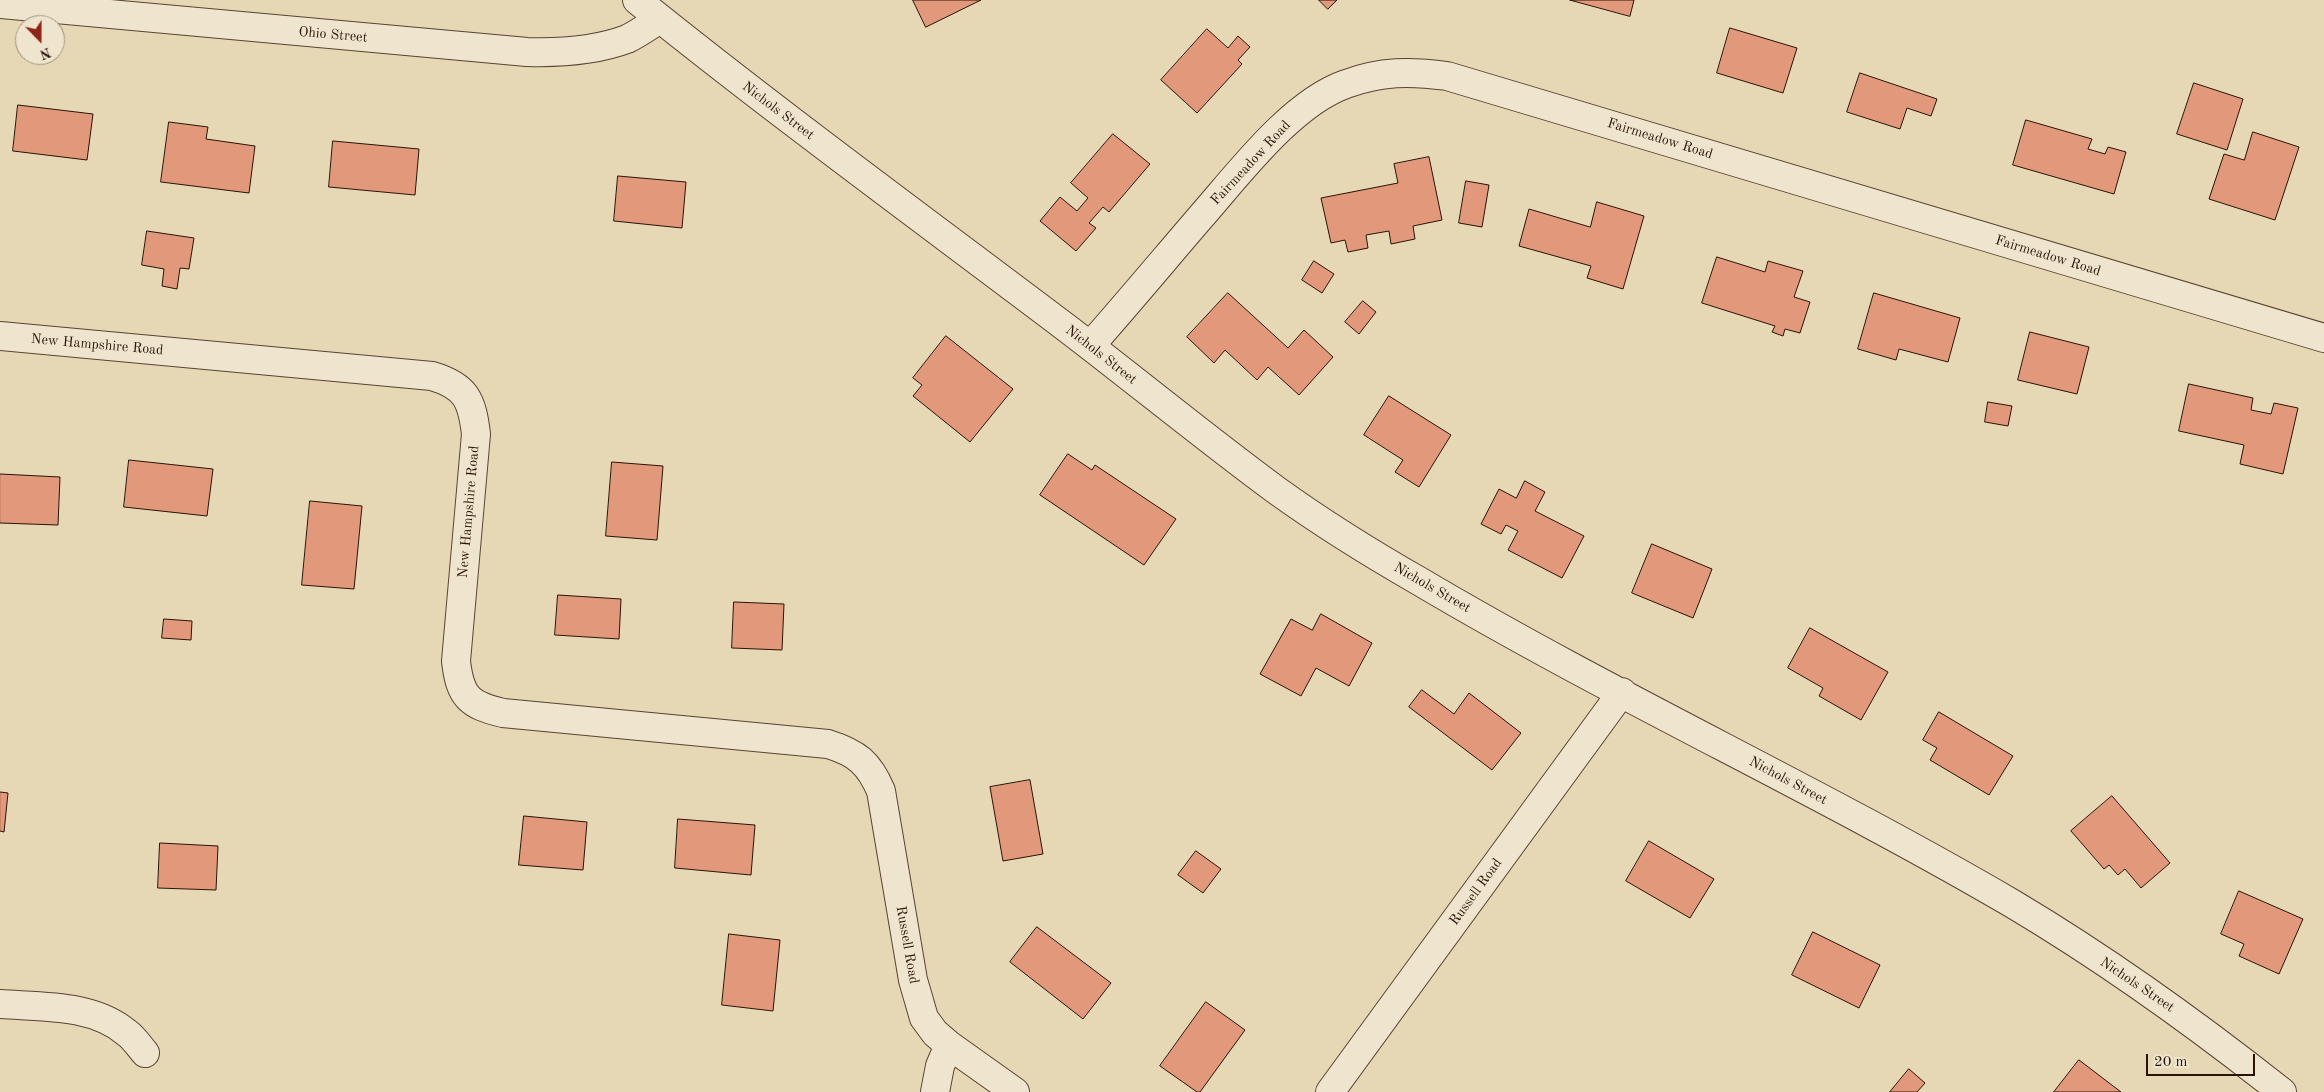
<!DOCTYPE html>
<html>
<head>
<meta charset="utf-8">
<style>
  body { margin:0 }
  #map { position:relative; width:2324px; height:1092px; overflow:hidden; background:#e6d7b5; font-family:"Old Standard TT",serif }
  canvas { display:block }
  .north { position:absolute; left:15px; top:15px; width:50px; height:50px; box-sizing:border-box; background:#efe5cf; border:1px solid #9f917f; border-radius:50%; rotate:158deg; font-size:14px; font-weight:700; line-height:20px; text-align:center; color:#281306 }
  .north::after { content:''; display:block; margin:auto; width:18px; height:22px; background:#8f2418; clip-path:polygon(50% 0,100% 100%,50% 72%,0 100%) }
  .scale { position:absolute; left:2146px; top:1054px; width:109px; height:22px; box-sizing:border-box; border:2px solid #281306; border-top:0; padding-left:6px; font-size:15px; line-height:18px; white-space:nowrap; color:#281306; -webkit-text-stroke:4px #efe5cf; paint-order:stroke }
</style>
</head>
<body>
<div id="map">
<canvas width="2324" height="1092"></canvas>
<div class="north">N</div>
<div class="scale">20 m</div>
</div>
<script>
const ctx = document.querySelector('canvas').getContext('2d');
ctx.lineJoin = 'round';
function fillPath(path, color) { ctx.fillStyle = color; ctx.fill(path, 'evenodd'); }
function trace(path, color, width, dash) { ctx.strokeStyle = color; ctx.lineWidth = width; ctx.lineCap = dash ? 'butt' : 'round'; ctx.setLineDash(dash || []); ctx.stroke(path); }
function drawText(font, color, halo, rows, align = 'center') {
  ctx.font = font + ' "Old Standard TT",serif'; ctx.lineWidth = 4; ctx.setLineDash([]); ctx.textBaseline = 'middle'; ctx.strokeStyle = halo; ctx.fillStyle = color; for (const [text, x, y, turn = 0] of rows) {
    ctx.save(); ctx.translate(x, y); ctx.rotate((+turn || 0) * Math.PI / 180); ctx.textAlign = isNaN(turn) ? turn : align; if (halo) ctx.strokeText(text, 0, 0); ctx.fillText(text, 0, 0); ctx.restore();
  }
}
const building = new Path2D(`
  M 913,0 L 981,0 L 926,27 Z
  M 1319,0 L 1337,0 L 1328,9 Z
  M 1570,0 L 1634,0 L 1630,16 Z
  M 1730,28 L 1797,48 L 1783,93 L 1717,73 Z
  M 1207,29 L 1228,48 L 1238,36 L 1250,47 L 1238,60 L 1242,64 L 1197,113 L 1161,80 Z
  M 1860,73 L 1937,99 L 1931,116 L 1907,108 L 1900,129 L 1847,112 Z
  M 2194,83 L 2243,99 L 2227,150 L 2177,134 Z
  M 18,105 L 93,114 L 87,160 L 13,151 Z
  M 2026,120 L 2092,139 L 2088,149 L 2105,154 L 2108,147 L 2126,152 L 2114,194 L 2013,165 Z
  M 169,122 L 208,127 L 206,139 L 255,146 L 249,193 L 161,182 Z
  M 2253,132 L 2299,147 L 2275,220 L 2209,199 L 2224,154 L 2244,160 Z
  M 1113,134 L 1150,164 L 1109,212 L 1103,207 L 1089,223 L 1096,228 L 1076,251 L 1040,221 L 1060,197 L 1077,211 L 1088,198 L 1071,183 Z
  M 333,141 L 419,149 L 415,195 L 329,187 Z
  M 1429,157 L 1442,220 L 1413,226 L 1415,239 L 1391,244 L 1389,231 L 1366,235 L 1368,248 L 1348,252 L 1345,240 L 1331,243 L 1321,198 L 1398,183 L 1394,164 Z
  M 618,176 L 686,182 L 682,228 L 614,221 Z
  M 1466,181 L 1489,185 L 1482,227 L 1459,223 Z
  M 1597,202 L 1644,216 L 1623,289 L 1587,278 L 1591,266 L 1519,246 L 1529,209 L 1590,227 Z
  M 147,231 L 194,238 L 189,269 L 180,268 L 177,289 L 162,286 L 164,269 L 142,265 Z
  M 1717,257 L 1765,272 L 1768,261 L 1803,271 L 1794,297 L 1810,302 L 1800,333 L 1785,329 L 1783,336 L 1772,332 L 1775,326 L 1702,303 Z
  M 1314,261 L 1334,274 L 1322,293 L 1302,280 Z
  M 1228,293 L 1288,348 L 1304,330 L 1333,357 L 1299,395 L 1268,367 L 1257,380 L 1225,350 L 1214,363 L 1187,337 Z
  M 1874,293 L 1960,318 L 1948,362 L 1899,349 L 1896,360 L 1858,349 Z
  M 1363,301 L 1376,312 L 1359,334 L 1345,322 Z
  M 2030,332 L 2089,347 L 2077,394 L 2018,380 Z
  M 946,336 L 1013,389 L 970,442 L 913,396 L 922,385 L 913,378 Z
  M 2189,384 L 2253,398 L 2251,410 L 2271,414 L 2274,403 L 2298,408 L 2283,474 L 2240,464 L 2244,445 L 2179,431 Z
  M 1389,396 L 1451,435 L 1419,487 L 1395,472 L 1403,460 L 1364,435 Z
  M 1988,402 L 2012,406 L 2008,426 L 1985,422 Z
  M 1068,454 L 1092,470 L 1095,465 L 1176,519 L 1144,565 L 1040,495 Z
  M 129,460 L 213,469 L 207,516 L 124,507 Z
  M 612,462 L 663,466 L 657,540 L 606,536 Z
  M 0,474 L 60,477 L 58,525 L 0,523 Z
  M 1525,481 L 1545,492 L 1535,511 L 1584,536 L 1562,578 L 1508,550 L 1518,531 L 1506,525 L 1501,534 L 1481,524 L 1499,489 L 1516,498 Z
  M 310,501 L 362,506 L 354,589 L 302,585 Z
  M 1652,544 L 1712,569 L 1693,618 L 1632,593 Z
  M 558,595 L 621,599 L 619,639 L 555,635 Z
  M 734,602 L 784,604 L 782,650 L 732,648 Z
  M 1321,614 L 1372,643 L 1349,686 L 1316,668 L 1301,696 L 1260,674 L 1291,619 L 1312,630 Z
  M 164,619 L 192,621 L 191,640 L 162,638 Z
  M 1810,628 L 1888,672 L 1861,720 L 1819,696 L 1823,688 L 1788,668 Z
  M 1422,690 L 1454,714 L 1469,693 L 1521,733 L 1492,770 L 1409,707 Z
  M 1939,712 L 2013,756 L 1989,795 L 1930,760 L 1937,748 L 1923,740 Z
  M 1030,780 L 1043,854 L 1003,861 L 990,787 Z
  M 0,792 L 8,793 L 4,832 L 0,831 Z
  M 2112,796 L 2170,863 L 2141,888 L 2125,869 L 2118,875 L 2109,865 L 2104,869 L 2071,831 Z
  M 524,816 L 587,822 L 583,870 L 519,865 Z
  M 678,819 L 755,825 L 751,875 L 675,868 Z
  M 1649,841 L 1714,879 L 1690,918 L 1626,881 Z
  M 160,843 L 218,846 L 216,890 L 158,888 Z
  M 1196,851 L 1221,869 L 1203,893 L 1178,875 Z
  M 2239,891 L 2303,919 L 2279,974 L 2239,956 L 2244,944 L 2221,934 Z
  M 1037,927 L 1111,983 L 1083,1019 L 1010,962 Z
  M 1813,932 L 1880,965 L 1859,1008 L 1792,975 Z
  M 729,934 L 780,940 L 773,1011 L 722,1005 Z
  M 1206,1002 L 1245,1030 L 1200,1092 L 1197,1092 L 1160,1066 Z
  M 2079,1060 L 2121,1092 L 2054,1092 Z
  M 1909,1069 L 1925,1083 L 1917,1092 L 1890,1092 Z`);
const minor = new Path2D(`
  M 637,0 C 776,112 921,218 1064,326 C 1135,380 1204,437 1276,490 C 1322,523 1370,553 1419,581 C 1613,696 1818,790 2013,904 C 2107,960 2196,1024 2282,1092
  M 0,4 L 527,52 C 561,53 595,51 627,39 C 638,34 650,25 660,19
  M 0,336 L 432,376 C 466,386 472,400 476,434 L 456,661 C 460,697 469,705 503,713 L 828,744 C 857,753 869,763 881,791 L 913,980 L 924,1018 L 935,1033 L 949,1045 L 1015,1092
  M 1090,346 C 1127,304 1163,261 1199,219 C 1237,176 1291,103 1346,84 C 1381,71 1410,71 1447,76 L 2324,338
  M 0,1004 C 42,1007 93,1004 127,1033 C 134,1038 139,1046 145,1053
  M 935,1092 L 940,1066 L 949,1045
  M 1330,1092 L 1622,692`);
const streetNames = [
  ["Ohio Street",333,35,5],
  ["Nichols Street",778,111,37],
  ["Fairmeadow Road",1660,139,17],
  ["Fairmeadow Road",1251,163,-47],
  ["Fairmeadow Road",2048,256,17],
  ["New Hampshire Road",97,345,5],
  ["Nichols Street",1101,355,38],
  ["New Hampshire Road",469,512,-85],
  ["Nichols Street",1432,588,30],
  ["Nichols Street",1788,781,28],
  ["Russell Road",1476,892,-54],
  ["Russell Road",907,945,80],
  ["Nichols Street",2137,985,34]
];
fillPath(building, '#e2997b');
trace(building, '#281306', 1);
trace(minor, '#584432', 30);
trace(minor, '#efe5cf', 28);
drawText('14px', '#281306', '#efe5cf', streetNames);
</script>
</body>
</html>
